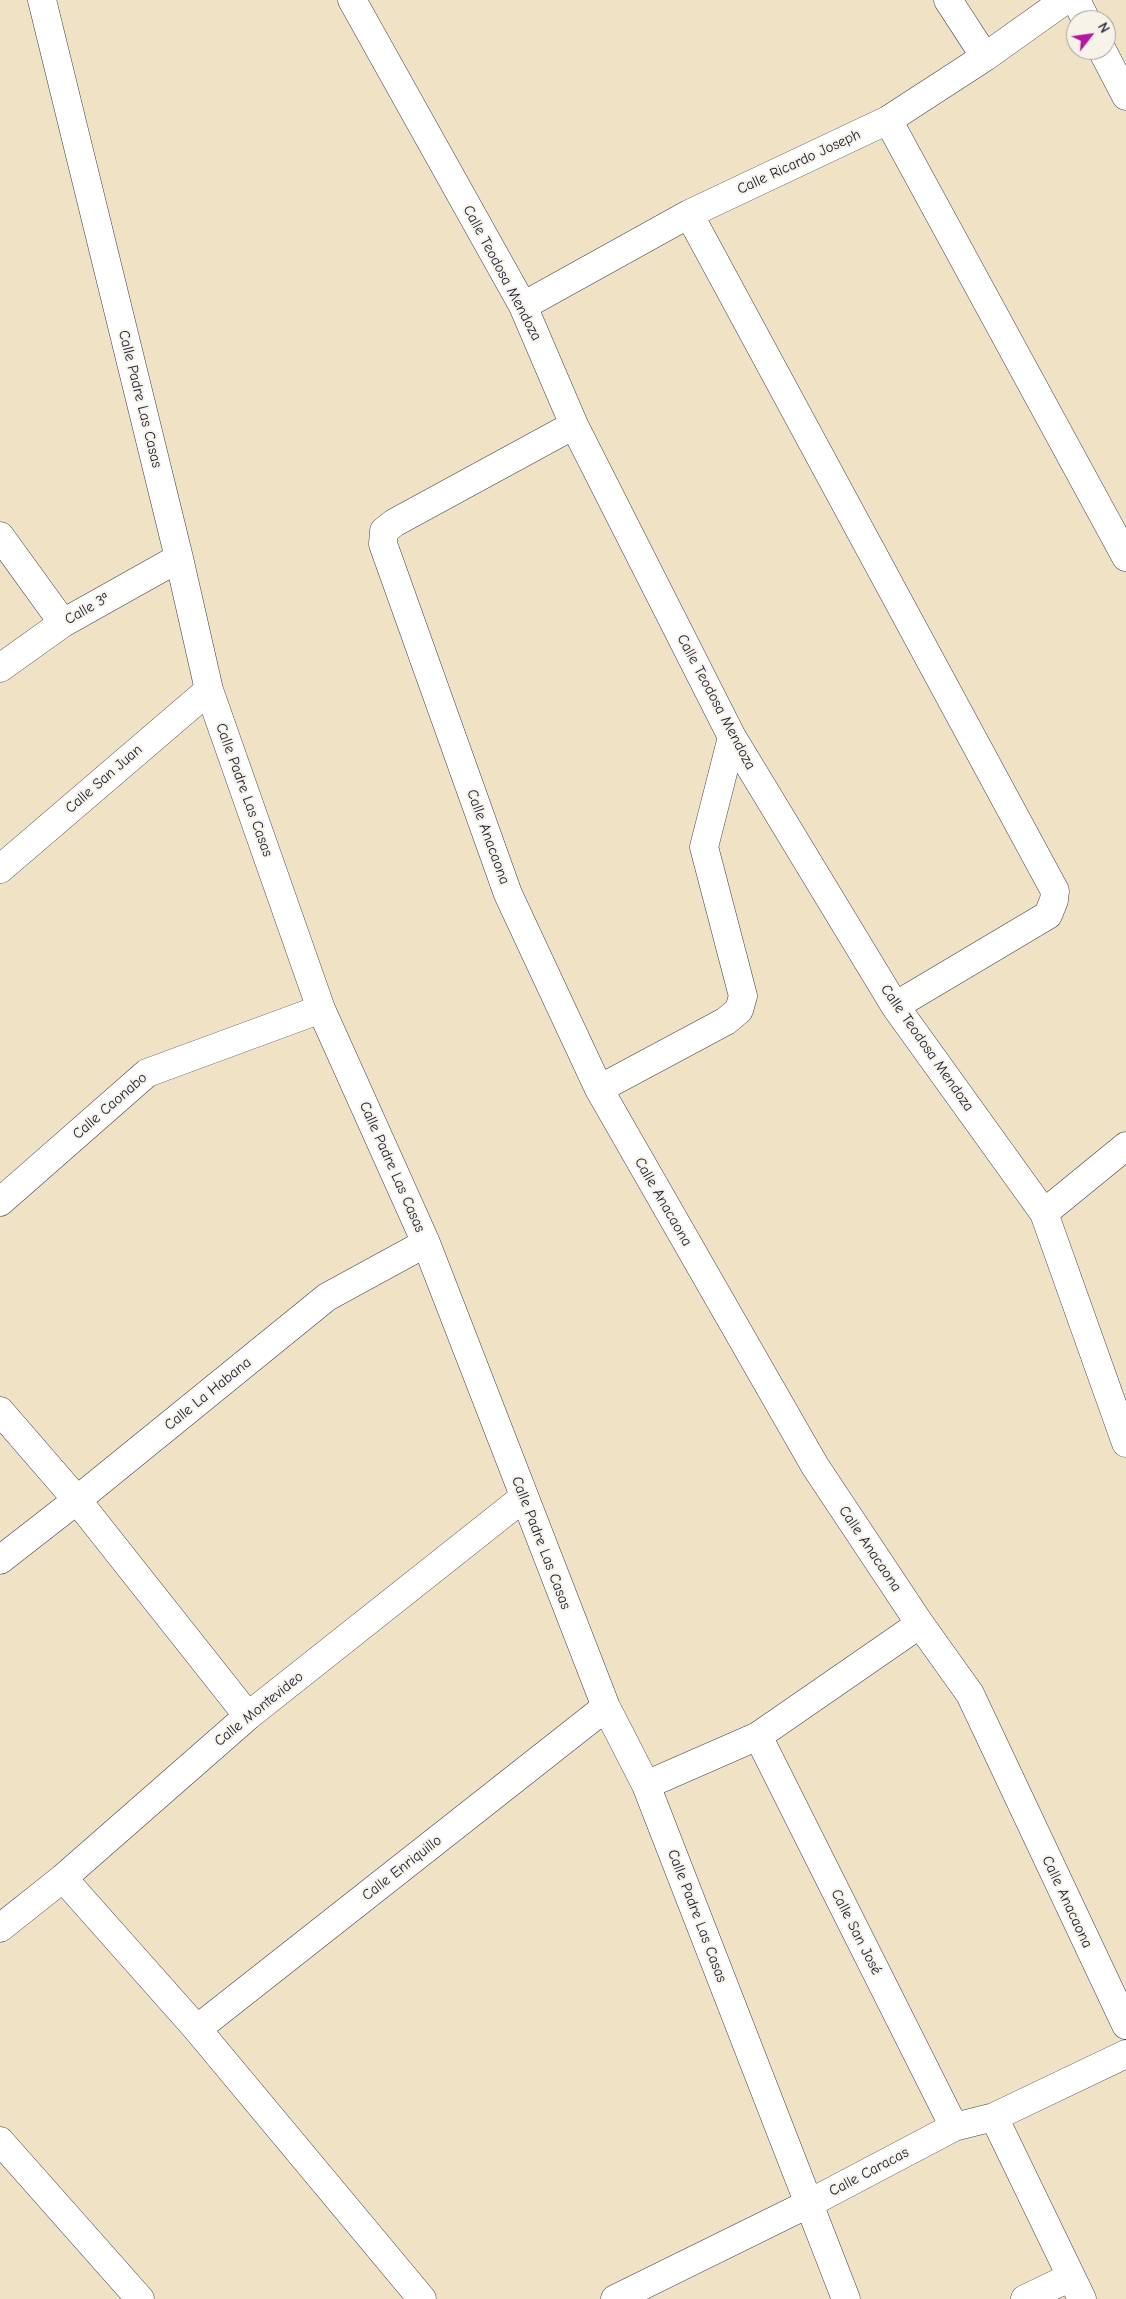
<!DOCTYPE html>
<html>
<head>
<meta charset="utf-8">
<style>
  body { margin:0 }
  #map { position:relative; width:1126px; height:2299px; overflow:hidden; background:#f0e2c5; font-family:"Comic Neue",sans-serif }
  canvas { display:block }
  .north { position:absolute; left:1066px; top:10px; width:50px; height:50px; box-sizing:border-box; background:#f7f3e8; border:1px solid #a29fa3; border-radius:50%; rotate:60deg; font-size:14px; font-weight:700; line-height:20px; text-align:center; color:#22223b }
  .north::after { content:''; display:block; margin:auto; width:18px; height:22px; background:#b5179e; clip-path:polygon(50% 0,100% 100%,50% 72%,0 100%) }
</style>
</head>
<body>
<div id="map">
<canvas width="1126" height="2299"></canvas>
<div class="north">N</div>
</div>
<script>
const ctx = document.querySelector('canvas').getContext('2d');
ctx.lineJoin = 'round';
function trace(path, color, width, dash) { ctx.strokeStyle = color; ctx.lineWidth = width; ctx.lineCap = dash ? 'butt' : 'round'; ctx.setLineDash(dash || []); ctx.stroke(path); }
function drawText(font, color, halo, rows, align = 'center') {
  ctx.font = font + ' "Comic Neue",sans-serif'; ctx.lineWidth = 4; ctx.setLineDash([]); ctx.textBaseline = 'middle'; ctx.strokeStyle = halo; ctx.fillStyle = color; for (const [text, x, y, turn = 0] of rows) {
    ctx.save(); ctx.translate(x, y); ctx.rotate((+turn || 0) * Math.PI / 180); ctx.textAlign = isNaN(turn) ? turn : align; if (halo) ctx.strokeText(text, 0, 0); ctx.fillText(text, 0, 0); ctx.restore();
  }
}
const street = new Path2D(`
  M 42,0 L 179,558 L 209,690 L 321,1009 L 426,1243 L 606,1707 L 646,1785 L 846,2299
  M 352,0 L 523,306 L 574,425 L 732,737 L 895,1006 L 1044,1213 L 1126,1443
  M 948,0 L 985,57
  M 1076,0 L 1086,20
  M 1102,50 L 1126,96
  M 888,120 L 1126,557
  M 689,214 L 1055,891 L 1054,900 L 1048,915 L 895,1006
  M 523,306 L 689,214 L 888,120 L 985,57 L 1065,0
  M 574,425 L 394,523 L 384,531 L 383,544 L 508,894 L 599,1089 L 815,1466 L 920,1624 L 970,1694 L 1126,2025
  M 0,536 L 63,623
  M 0,668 L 63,623 L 179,558
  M 0,869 L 209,690
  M 599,1089 L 726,1021 L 739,1010 L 743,996 L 704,847 L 732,737
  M 0,1202 L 147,1073 L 321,1009
  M 1044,1213 L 1126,1146
  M 0,1411 L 77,1500 L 248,1716
  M 0,1560 L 77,1500 L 327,1297 L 426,1243
  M 758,1736 L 954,2127
  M 646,1785 L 758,1736 L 920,1624
  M 63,1878 L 197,2029 L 422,2299
  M 0,1928 L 63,1878 L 248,1716 L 523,1498
  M 197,2029 L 606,1707
  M 994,2117 L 1082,2299
  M 0,2141 L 140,2299
  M 615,2299 L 808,2204 L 954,2127 L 994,2117 L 1126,2054
  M 1025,2299 L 1071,2277`);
const streetNames = [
  ["Calle Ricardo Joseph",799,162,-25],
  ["Calle Teodosa Mendoza",502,273,62],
  ["Calle Padre Las Casas",140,399,76],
  ["Calle 3ª",87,609,-30],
  ["Calle Teodosa Mendoza",716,702,62],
  ["Calle San Juan",104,779,-41],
  ["Calle Padre Las Casas",244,790,70],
  ["Calle Anacaona",488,837,70],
  ["Calle Teodosa Mendoza",927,1048,55],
  ["Calle Caonabo",110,1106,-41],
  ["Calle Padre Las Casas",392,1167,66],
  ["Calle Anacaona",663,1202,60],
  ["Calle La Habana",208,1394,-39],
  ["Calle Padre Las Casas",541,1543,69],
  ["Calle Anacaona",870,1549,56],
  ["Calle Montevideo",259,1709,-39],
  ["Calle Enriquillo",402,1868,-38],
  ["Calle Anacaona",1067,1902,65],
  ["Calle Padre Las Casas",697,1916,69],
  ["Calle San José",856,1932,63],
  ["Calle Caracas",869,2172,-28]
];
trace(street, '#413f50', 29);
trace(street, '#fff', 28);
drawText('15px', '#22223b', '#f7f3e8', streetNames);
</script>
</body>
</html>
